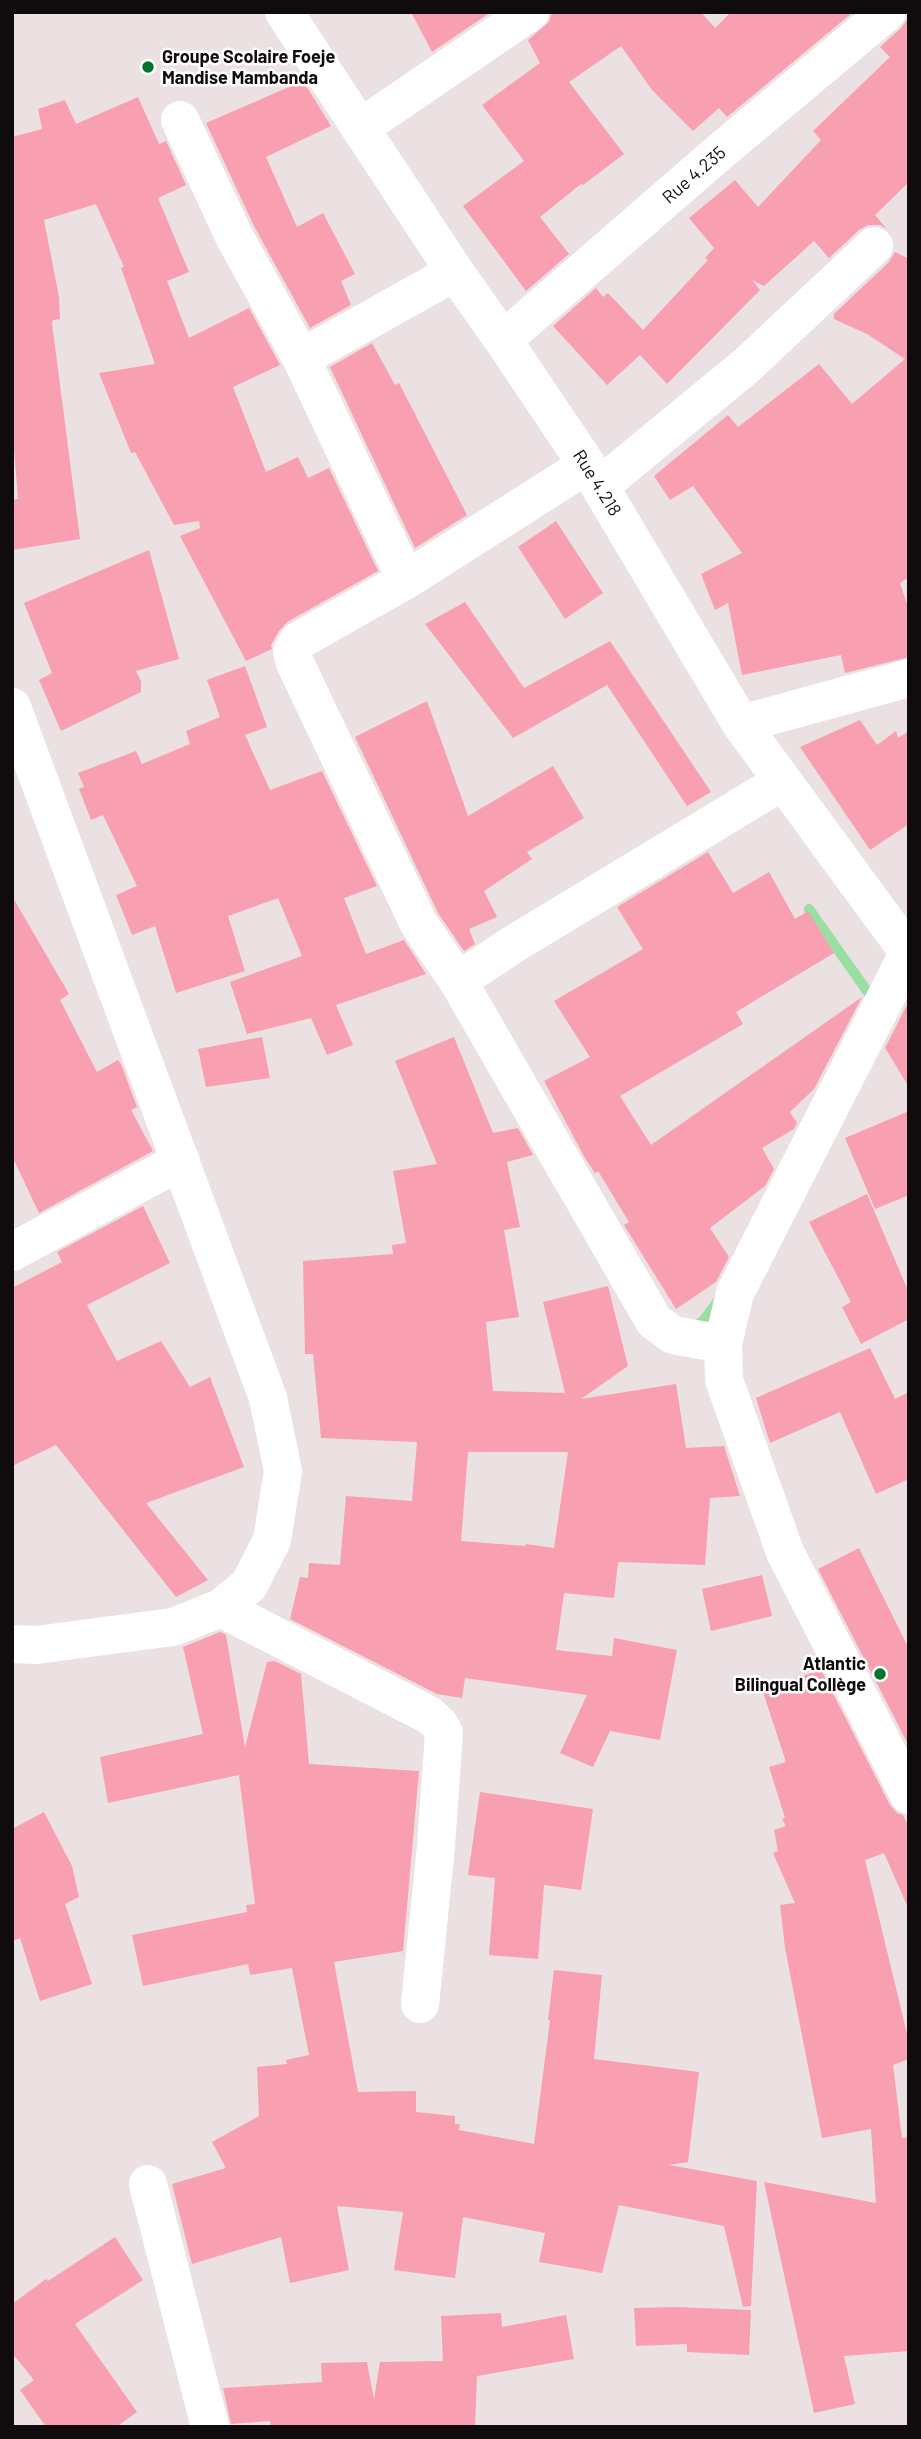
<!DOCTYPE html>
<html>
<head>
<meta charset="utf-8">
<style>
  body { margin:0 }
  #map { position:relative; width:921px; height:2439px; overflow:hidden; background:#ebe1e2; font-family:Barlow,sans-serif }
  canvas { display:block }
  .frame { position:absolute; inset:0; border:14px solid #100c0d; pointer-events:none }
</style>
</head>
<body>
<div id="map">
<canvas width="921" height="2439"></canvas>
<div class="frame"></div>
</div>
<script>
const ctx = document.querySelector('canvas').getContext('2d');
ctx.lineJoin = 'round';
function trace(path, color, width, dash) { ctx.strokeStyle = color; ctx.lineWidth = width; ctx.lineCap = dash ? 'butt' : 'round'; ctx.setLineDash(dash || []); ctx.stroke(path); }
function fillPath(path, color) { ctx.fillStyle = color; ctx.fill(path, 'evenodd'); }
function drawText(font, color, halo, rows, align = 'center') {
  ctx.font = font + ' Barlow,sans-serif'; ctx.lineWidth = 5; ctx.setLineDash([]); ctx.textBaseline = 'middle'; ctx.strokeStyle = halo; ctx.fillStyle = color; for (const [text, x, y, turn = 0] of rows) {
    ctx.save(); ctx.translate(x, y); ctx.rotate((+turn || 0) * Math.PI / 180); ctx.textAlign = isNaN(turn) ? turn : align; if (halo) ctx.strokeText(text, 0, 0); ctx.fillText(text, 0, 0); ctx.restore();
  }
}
const stream = new Path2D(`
  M 809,909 L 872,998
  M 694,1327 L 703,1321 L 718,1301`);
const building = new Path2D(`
  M 411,12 L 491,12 L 432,52 Z
  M 552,12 L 701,12 L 715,28 L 731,12 L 853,12 L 727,117 L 719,108 L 693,131 L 652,90 L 621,46 L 569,82 L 624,154 L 583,185 L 581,184 L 540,217 L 569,254 L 526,291 L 463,206 L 524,161 L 482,105 L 540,63 L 528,40 L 549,22 Z
  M 909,12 L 909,182 L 875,215 L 886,228 L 880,225 L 868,225 L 859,230 L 829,258 L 814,241 L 764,286 L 752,280 L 760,290 L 667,384 L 640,355 L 607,385 L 553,326 L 596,288 L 603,297 L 608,293 L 643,330 L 708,260 L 705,258 L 714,248 L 689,218 L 735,180 L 758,207 L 821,140 L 813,131 L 890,57 L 880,47 L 901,28 L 907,20 Z
  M 303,81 L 331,126 L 266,157 L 297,227 L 323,213 L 355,274 L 341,281 L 351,305 L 310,328 L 254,226 L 206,123 Z
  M 138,97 L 159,144 L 166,141 L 186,185 L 158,198 L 189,272 L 167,281 L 189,338 L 249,308 L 280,365 L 233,387 L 266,472 L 298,457 L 308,478 L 329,468 L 378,571 L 287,622 L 279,631 L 271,645 L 272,649 L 246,661 L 180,536 L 200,528 L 199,521 L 174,525 L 135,452 L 131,453 L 99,373 L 155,364 L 121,268 L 124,267 L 96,204 L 44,220 L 59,297 L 60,319 L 53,320 L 52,323 L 80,539 L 12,550 L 12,500 L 18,499 L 12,424 L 12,137 L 42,129 L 38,109 L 65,100 L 76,124 Z
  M 895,252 L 909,259 L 909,577 L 900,583 L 909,610 L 909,657 L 845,673 L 841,655 L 742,675 L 728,603 L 715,610 L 701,574 L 742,553 L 693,486 L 670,500 L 654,476 L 728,415 L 738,427 L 819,364 L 852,404 L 905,359 L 867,334 L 834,319 L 834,314 L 889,262 Z
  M 372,343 L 395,385 L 399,383 L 467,515 L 415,548 L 330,367 Z
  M 556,521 L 603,593 L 565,619 L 518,547 Z
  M 149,550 L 179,659 L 136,671 L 141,681 L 141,692 L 61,731 L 39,680 L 52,673 L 24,603 Z
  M 465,602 L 524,688 L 610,641 L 711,792 L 687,806 L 607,685 L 513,738 L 425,624 Z
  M 245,666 L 267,727 L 245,735 L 270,790 L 322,771 L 377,886 L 344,898 L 366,954 L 404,940 L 426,974 L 336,1005 L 353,1045 L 327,1055 L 311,1018 L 247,1034 L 230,982 L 302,956 L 278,898 L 228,916 L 245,971 L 176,993 L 155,926 L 132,935 L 116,895 L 137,886 L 103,815 L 91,820 L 79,789 L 84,787 L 78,773 L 136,751 L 142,764 L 190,744 L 186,731 L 220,717 L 207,680 Z
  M 427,701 L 468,816 L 553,766 L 584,818 L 527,852 L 532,859 L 484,891 L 497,917 L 469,929 L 475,944 L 464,951 L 438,913 L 355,737 Z
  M 860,720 L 877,745 L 896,731 L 898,738 L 909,731 L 909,824 L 870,850 L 800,747 Z
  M 708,852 L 733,893 L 769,872 L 795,919 L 808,911 L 834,953 L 736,1012 L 743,1024 L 620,1096 L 651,1145 L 862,997 L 814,1089 L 790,1112 L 797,1123 L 794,1129 L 762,1148 L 774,1169 L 765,1186 L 710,1228 L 729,1257 L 716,1282 L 676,1309 L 624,1225 L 629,1222 L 598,1171 L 595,1173 L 585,1158 L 544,1081 L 590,1057 L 554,1001 L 643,949 L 617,907 Z
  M 12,896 L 69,994 L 60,1000 L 97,1072 L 118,1060 L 121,1064 L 137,1107 L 131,1110 L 153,1151 L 39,1213 L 12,1156 Z
  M 909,1001 L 909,1087 L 885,1048 Z
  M 262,1037 L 270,1078 L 206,1087 L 198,1049 Z
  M 454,1037 L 493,1133 L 518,1128 L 533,1155 L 507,1162 L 520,1227 L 504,1230 L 519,1317 L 486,1322 L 493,1391 L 565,1393 L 543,1302 L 608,1286 L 628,1366 L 581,1399 L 676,1384 L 686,1448 L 724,1446 L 740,1496 L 710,1498 L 705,1565 L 618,1562 L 614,1598 L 564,1593 L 556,1650 L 612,1656 L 614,1638 L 677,1650 L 660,1740 L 610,1731 L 593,1767 L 560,1753 L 587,1695 L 465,1678 L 462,1698 L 437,1694 L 290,1619 L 300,1577 L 308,1578 L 309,1563 L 340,1565 L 346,1496 L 412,1501 L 417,1442 L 321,1438 L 313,1354 L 305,1354 L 303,1261 L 393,1254 L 392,1245 L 406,1243 L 393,1171 L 437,1164 L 395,1061 ZM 468,1452 L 568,1452 L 554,1548 L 526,1544 L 525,1546 L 461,1541 Z
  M 909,1111 L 909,1195 L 875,1209 L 845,1138 Z
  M 867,1194 L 909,1293 L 909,1319 L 861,1344 L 842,1307 L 851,1302 L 809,1222 Z
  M 143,1206 L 170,1263 L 87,1305 L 117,1361 L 161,1341 L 190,1387 L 210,1377 L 244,1467 L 146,1503 L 208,1580 L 176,1597 L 56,1445 L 12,1466 L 12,1288 L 62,1262 L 57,1252 Z
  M 870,1348 L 895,1399 L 909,1392 L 909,1479 L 876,1494 L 840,1412 L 770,1443 L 756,1398 Z
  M 859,1548 L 909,1649 L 909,1746 L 818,1569 Z
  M 762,1575 L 772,1616 L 711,1631 L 702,1589 Z
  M 220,1632 L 226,1635 L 245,1747 L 267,1662 L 275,1661 L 301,1674 L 309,1764 L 419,1771 L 403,1951 L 334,1962 L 358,2092 L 416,2091 L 416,2112 L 455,2116 L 455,2124 L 460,2124 L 459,2130 L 534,2144 L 550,2020 L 548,2020 L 554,1970 L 602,1975 L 594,2059 L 699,2072 L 688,2162 L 669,2165 L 757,2181 L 751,2306 L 743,2307 L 724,2226 L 619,2205 L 602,2273 L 539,2262 L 545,2233 L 463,2217 L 455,2278 L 394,2270 L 403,2212 L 337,2206 L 349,2270 L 290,2283 L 281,2237 L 192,2264 L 172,2184 L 226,2168 L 212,2142 L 259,2116 L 257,2067 L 287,2064 L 286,2060 L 309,2055 L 292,1968 L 250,1975 L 248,1964 L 143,1986 L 132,1935 L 247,1912 L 246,1905 L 255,1904 L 239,1775 L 108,1803 L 100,1757 L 203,1734 L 183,1647 Z
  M 821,1670 L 890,1805 L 897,1813 L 903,1815 L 909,1828 L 909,1910 L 884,1853 L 865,1860 L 909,2042 L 909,2059 L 893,2065 L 902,2138 L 909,2137 L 909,2351 L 844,2356 L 855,2404 L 814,2413 L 764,2182 L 876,2203 L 871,2129 L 822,2138 L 785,1948 L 780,1905 L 795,1903 L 773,1853 L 778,1851 L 774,1830 L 786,1826 L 782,1819 L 785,1818 L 769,1767 L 786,1762 L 762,1689 Z
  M 480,1792 L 593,1809 L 581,1890 L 544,1885 L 538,1959 L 489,1955 L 495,1878 L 468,1875 Z
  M 44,1812 L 72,1866 L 79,1897 L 65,1904 L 92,1984 L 40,2001 L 20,1938 L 12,1941 L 12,1829 Z
  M 115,2237 L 143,2280 L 75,2324 L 137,2412 L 116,2427 L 46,2427 L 20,2390 L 34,2380 L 12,2353 L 12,2304 L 46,2279 L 48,2281 Z
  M 676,2307 L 751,2310 L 749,2355 L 687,2352 L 687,2344 L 636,2346 L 634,2308 Z
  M 501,2313 L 502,2327 L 566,2315 L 574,2359 L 477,2376 L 475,2427 L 271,2427 L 270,2421 L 231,2424 L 223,2388 L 322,2382 L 321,2363 L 367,2362 L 374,2399 L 380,2362 L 443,2361 L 441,2316 Z`);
const minor = new Path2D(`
  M 284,12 L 455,272 L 503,340 L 587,465 L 741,724 L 909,953
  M 180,120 L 234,236 L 301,358 L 406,580
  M 360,128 L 530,12
  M 503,340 L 722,150 L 887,12
  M 301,358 L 455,272
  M 587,465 L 406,580 L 298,641 L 292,652 L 295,663 L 419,924 L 458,981 L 654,1321 L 673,1335 L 723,1344
  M 600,486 L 746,366 L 874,246
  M 12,707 L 268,1398 L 283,1471 L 272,1540 L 249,1585 L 221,1608 L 173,1627 L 36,1645 L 12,1644
  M 741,724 L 909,678
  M 909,952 L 735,1293 L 723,1344 L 724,1380 L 785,1552 L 909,1795
  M 458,981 L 512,945 L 783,781
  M 12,1252 L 181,1161
  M 221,1608 L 429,1715 L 439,1724 L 444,1733 L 436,1846 L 420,2004
  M 148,2184 L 210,2427`);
const markers = [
  [148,67,7,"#01752a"],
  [880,1674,7,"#01752a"]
];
const poiNames = [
  ["Groupe Scolaire Foeje",162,57],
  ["Mandise Mambanda",162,78],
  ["Atlantic",866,1664,"right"],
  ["Bilingual Collège",866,1685,"right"]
];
const streetNames = [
  ["Rue 4.235",694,175,-41],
  ["Rue 4.218",597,483,58]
];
trace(stream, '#9adfa2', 10);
fillPath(building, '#f89fb2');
trace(minor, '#fff', 38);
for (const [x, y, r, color] of markers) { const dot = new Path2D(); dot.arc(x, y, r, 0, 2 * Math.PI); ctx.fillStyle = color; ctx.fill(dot); trace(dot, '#fff', 2.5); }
drawText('bold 18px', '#100c0d', '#fff', poiNames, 'left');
drawText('18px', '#100c0d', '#fff', streetNames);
</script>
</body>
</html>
